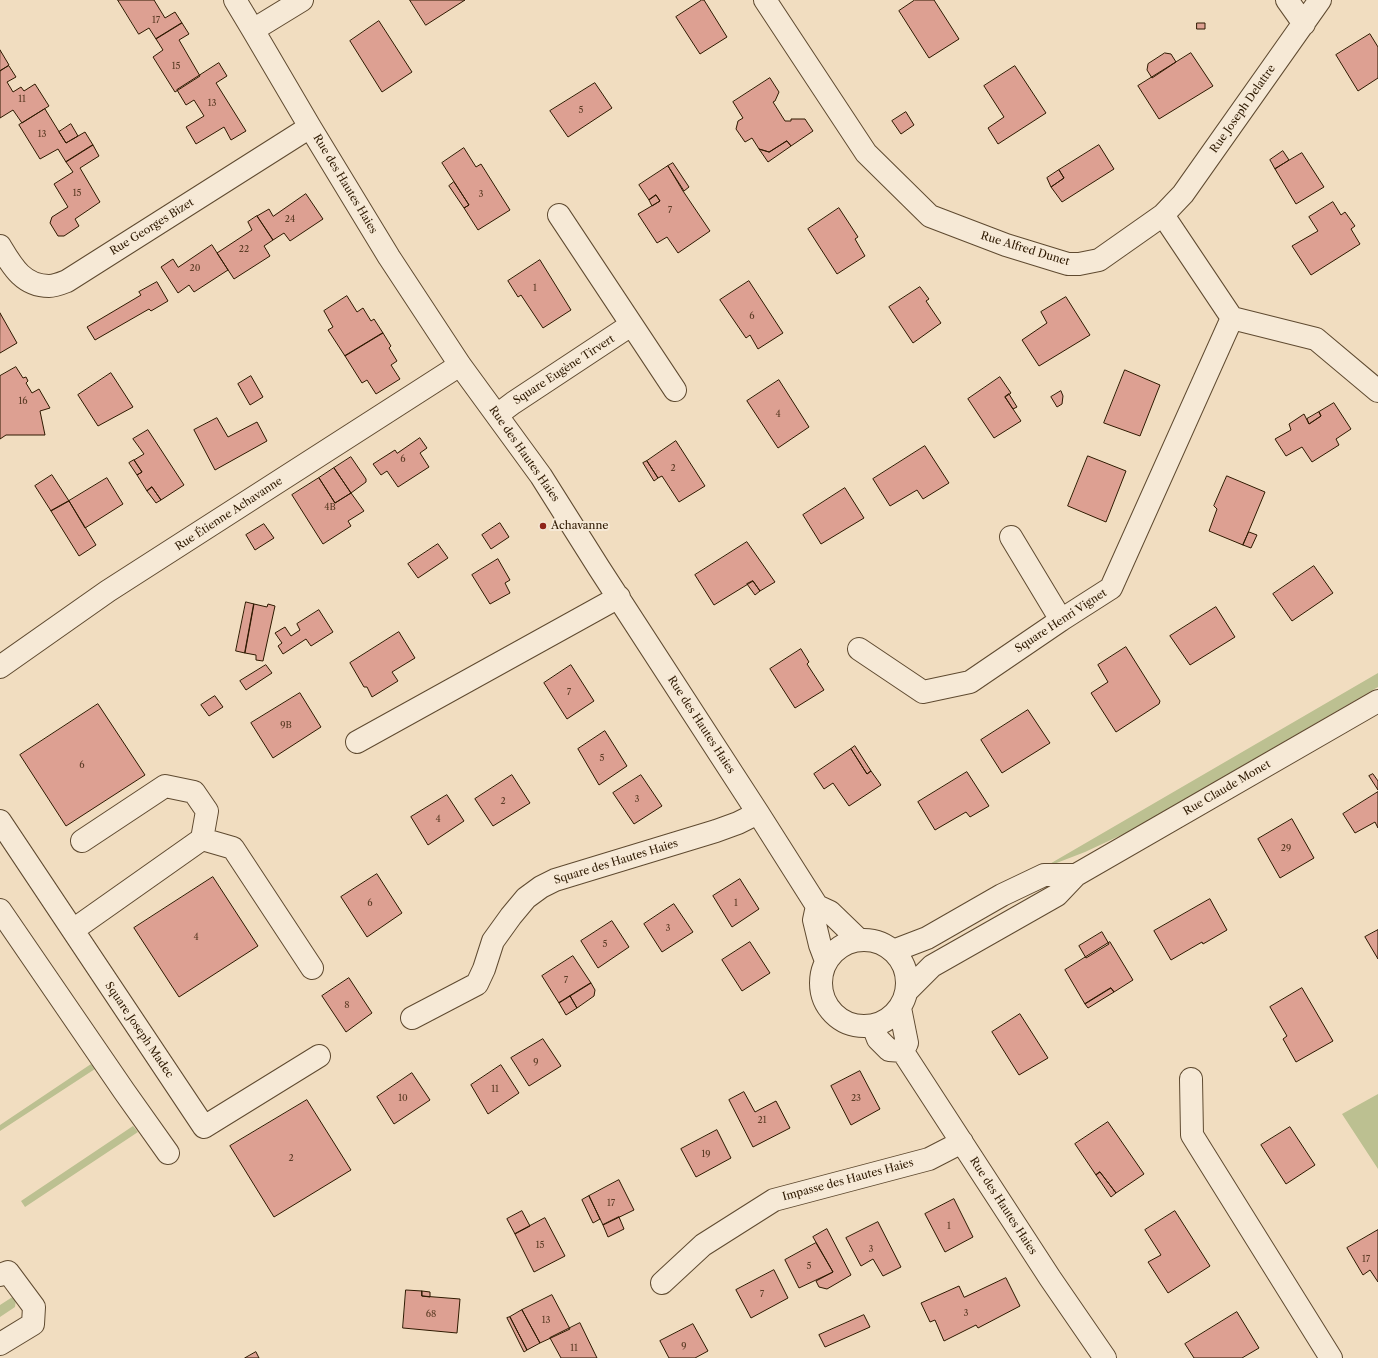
<!DOCTYPE html>
<html>
<head>
<meta charset="utf-8">
<style>
  body { margin:0 }
  canvas { display:block; background:#f1ddc0 }
</style>
</head>
<body>
<canvas width="1378" height="1358"></canvas>
<script>
const ctx = document.querySelector('canvas').getContext('2d');
ctx.lineJoin = 'round';
function fillPath(path, color) { ctx.fillStyle = color; ctx.fill(path, 'evenodd'); }
function trace(path, color, width, dash) { ctx.strokeStyle = color; ctx.lineWidth = width; ctx.lineCap = dash ? 'butt' : 'round'; ctx.setLineDash(dash || []); ctx.stroke(path); }
function drawText(font, color, halo, rows, align = 'center') {
  ctx.font = font + ' "Libre Caslon Text",serif'; ctx.lineWidth = 4; ctx.setLineDash([]); ctx.textBaseline = 'middle'; ctx.strokeStyle = halo; ctx.fillStyle = color; for (const [text, x, y, turn = 0] of rows) {
    ctx.save(); ctx.translate(x, y); ctx.rotate((+turn || 0) * Math.PI / 180); ctx.textAlign = isNaN(turn) ? turn : align; if (halo) ctx.strokeText(text, 0, 0); ctx.fillText(text, 0, 0); ctx.restore();
  }
}
const green = new Path2D(`
  M 1378,673 L 1378,687 L 1130,831 L 1085,852 L 1041,869 Z
  M 91,1064 L 95,1069 L 0,1131 L 0,1125 Z
  M 1378,1094 L 1378,1169 L 1342,1114 Z
  M 133,1126 L 138,1132 L 25,1207 L 21,1201 Z
  M 14,1296 L 16,1299 L 15,1307 L 0,1317 L 0,1305 Z`);
const building = new Path2D(`
  M 118,0 L 154,0 L 165,18 L 175,12 L 182,23 L 156,39 L 149,28 L 139,34 Z
  M 410,0 L 465,0 L 426,25 Z
  M 702,0 L 704,0 L 727,37 L 700,54 L 676,17 Z
  M 915,0 L 934,0 L 959,39 L 929,58 L 899,11 Z
  M 379,21 L 412,72 L 382,92 L 350,41 Z
  M 182,23 L 189,34 L 179,40 L 200,76 L 175,92 L 153,57 L 163,50 L 156,39 Z
  M 1197,23 L 1205,23 L 1205,29 L 1197,29 Z
  M 1370,34 L 1378,47 L 1378,78 L 1358,91 L 1336,55 Z
  M 0,50 L 9,65 L 0,71 Z
  M 1165,53 L 1171,54 L 1176,62 L 1152,78 L 1147,70 L 1148,64 Z
  M 1191,53 L 1213,86 L 1159,119 L 1138,86 Z
  M 219,63 L 227,76 L 216,83 L 246,131 L 231,140 L 224,127 L 196,144 L 186,127 L 204,116 L 194,100 L 186,105 L 177,90 Z
  M 9,66 L 16,77 L 7,82 L 13,92 L 21,87 L 24,91 L 35,84 L 49,106 L 22,123 L 13,110 L 0,118 L 0,71 Z
  M 1015,66 L 1046,113 L 998,144 L 988,128 L 1004,117 L 984,86 Z
  M 770,78 L 779,92 L 775,101 L 773,102 L 785,121 L 791,121 L 791,119 L 805,119 L 813,131 L 791,146 L 787,141 L 769,152 L 759,149 L 752,138 L 745,142 L 736,129 L 738,121 L 743,118 L 733,102 Z
  M 595,83 L 612,108 L 568,137 L 550,111 Z
  M 45,109 L 66,143 L 85,132 L 93,145 L 66,162 L 58,149 L 40,159 L 19,125 Z
  M 906,112 L 914,125 L 901,134 L 892,121 Z
  M 71,124 L 78,136 L 66,143 L 59,132 Z
  M 787,141 L 791,146 L 768,162 L 759,149 L 769,152 Z
  M 93,145 L 99,156 L 80,168 L 100,202 L 75,219 L 79,226 L 64,236 L 58,236 L 50,223 L 52,217 L 68,207 L 54,184 L 73,172 L 66,162 Z
  M 1099,145 L 1114,169 L 1062,202 L 1051,187 L 1064,178 L 1059,170 Z
  M 464,148 L 476,167 L 481,164 L 510,210 L 478,230 L 464,208 L 469,205 L 442,163 Z
  M 1283,151 L 1289,160 L 1275,169 L 1270,160 Z
  M 1302,153 L 1324,187 L 1296,204 L 1275,169 Z
  M 673,163 L 689,187 L 684,191 L 668,166 Z
  M 668,166 L 683,191 L 710,231 L 678,253 L 667,237 L 657,243 L 638,214 L 660,201 L 656,195 L 649,200 L 639,185 Z
  M 1059,170 L 1064,178 L 1051,187 L 1047,178 Z
  M 454,182 L 469,205 L 464,208 L 449,186 Z
  M 306,194 L 323,219 L 290,241 L 284,233 L 273,240 L 257,216 L 269,209 L 273,216 Z
  M 656,195 L 660,201 L 652,206 L 649,200 Z
  M 1333,202 L 1341,215 L 1345,212 L 1355,226 L 1351,229 L 1360,244 L 1311,275 L 1292,246 L 1318,231 L 1309,217 Z
  M 839,208 L 858,237 L 855,239 L 865,256 L 837,274 L 808,229 Z
  M 257,216 L 273,240 L 264,246 L 270,256 L 234,279 L 217,253 L 252,230 L 248,222 Z
  M 212,245 L 228,270 L 194,292 L 189,285 L 178,293 L 161,267 L 173,259 L 178,267 Z
  M 540,260 L 571,310 L 543,328 L 521,295 L 518,297 L 508,281 Z
  M 749,281 L 783,333 L 758,349 L 750,335 L 746,338 L 720,300 Z
  M 157,282 L 168,301 L 151,311 L 149,309 L 95,340 L 87,327 L 141,295 L 139,292 Z
  M 920,287 L 929,299 L 926,301 L 941,323 L 913,343 L 889,307 Z
  M 347,296 L 357,312 L 363,308 L 371,321 L 374,319 L 383,333 L 345,356 L 328,330 L 333,327 L 324,311 Z
  M 1066,297 L 1090,335 L 1039,366 L 1022,340 L 1047,323 L 1041,312 Z
  M 0,313 L 17,343 L 0,353 Z
  M 383,333 L 391,346 L 389,348 L 397,361 L 391,365 L 400,379 L 376,394 L 367,380 L 362,383 L 345,356 Z
  M 16,367 L 23,378 L 26,377 L 28,381 L 26,383 L 32,393 L 39,389 L 50,408 L 40,411 L 45,435 L 6,435 L 0,439 L 0,376 Z
  M 1125,370 L 1160,385 L 1140,436 L 1104,423 Z
  M 111,373 L 133,407 L 98,426 L 78,395 Z
  M 251,376 L 263,397 L 250,405 L 238,384 Z
  M 1000,377 L 1011,393 L 1005,397 L 1021,421 L 994,438 L 968,399 Z
  M 779,380 L 809,427 L 778,448 L 747,401 Z
  M 1061,391 L 1063,396 L 1062,404 L 1057,407 L 1051,397 Z
  M 1009,394 L 1017,407 L 1013,409 L 1005,397 Z
  M 1334,403 L 1351,429 L 1336,439 L 1339,445 L 1312,462 L 1302,447 L 1286,456 L 1275,439 L 1291,430 L 1289,424 L 1304,414 L 1309,424 L 1321,416 L 1319,412 Z
  M 1319,412 L 1321,416 L 1309,424 L 1307,419 Z
  M 217,418 L 228,437 L 257,422 L 267,441 L 215,470 L 194,430 Z
  M 148,430 L 184,485 L 161,500 L 152,487 L 147,491 L 137,475 L 142,472 L 134,460 L 144,454 L 133,439 Z
  M 420,438 L 427,448 L 420,453 L 429,467 L 398,487 L 387,471 L 381,475 L 373,464 L 395,450 L 397,453 Z
  M 676,441 L 705,486 L 679,502 L 662,476 L 658,478 L 647,461 Z
  M 925,446 L 949,483 L 923,499 L 917,490 L 890,506 L 873,479 Z
  M 1088,456 L 1126,471 L 1106,522 L 1068,506 Z
  M 351,457 L 366,479 L 366,482 L 351,493 L 334,468 Z
  M 134,460 L 142,472 L 137,475 L 129,463 Z
  M 647,461 L 658,478 L 654,481 L 643,463 Z
  M 334,468 L 351,493 L 335,503 L 319,478 Z
  M 52,475 L 69,501 L 51,511 L 35,486 Z
  M 1227,476 L 1265,492 L 1243,545 L 1209,531 L 1217,509 L 1214,506 Z
  M 107,478 L 123,504 L 85,528 L 69,501 Z
  M 319,478 L 335,503 L 351,493 L 364,511 L 348,521 L 351,526 L 323,544 L 292,495 Z
  M 152,487 L 161,500 L 156,503 L 147,491 Z
  M 845,488 L 864,518 L 821,544 L 803,515 Z
  M 69,501 L 96,545 L 79,556 L 51,511 Z
  M 500,523 L 509,537 L 491,549 L 482,535 Z
  M 264,524 L 274,538 L 255,550 L 246,535 Z
  M 1249,532 L 1257,535 L 1251,548 L 1243,545 Z
  M 747,542 L 775,582 L 760,591 L 753,581 L 714,605 L 695,575 Z
  M 438,544 L 448,558 L 418,578 L 408,564 Z
  M 498,559 L 510,580 L 505,583 L 510,593 L 490,604 L 472,575 Z
  M 1314,566 L 1333,593 L 1292,621 L 1273,594 Z
  M 753,581 L 760,591 L 755,595 L 747,584 Z
  M 246,602 L 254,604 L 245,653 L 236,651 Z
  M 254,604 L 267,607 L 268,604 L 275,606 L 263,661 L 256,660 L 256,655 L 245,653 Z
  M 1216,607 L 1235,637 L 1190,665 L 1170,636 Z
  M 319,610 L 333,632 L 311,646 L 306,639 L 283,654 L 278,646 L 282,643 L 275,633 L 285,627 L 291,636 L 300,630 L 297,624 Z
  M 399,632 L 415,658 L 392,672 L 398,681 L 372,697 L 367,687 L 364,687 L 350,663 Z
  M 1126,647 L 1160,701 L 1159,704 L 1116,732 L 1091,693 L 1108,682 L 1098,665 Z
  M 801,649 L 809,662 L 807,664 L 824,690 L 795,708 L 770,669 Z
  M 266,665 L 272,673 L 246,690 L 240,681 Z
  M 571,665 L 594,701 L 567,719 L 544,683 Z
  M 300,693 L 321,727 L 273,758 L 251,723 Z
  M 215,696 L 223,707 L 209,716 L 201,705 Z
  M 98,704 L 145,775 L 66,826 L 20,755 Z
  M 1028,710 L 1050,743 L 1002,773 L 981,740 Z
  M 605,731 L 627,766 L 599,785 L 578,749 Z
  M 855,746 L 871,771 L 867,774 L 851,749 Z
  M 851,749 L 867,774 L 871,771 L 881,785 L 849,806 L 833,783 L 824,789 L 814,774 Z
  M 967,772 L 989,806 L 970,817 L 966,812 L 935,830 L 918,802 Z
  M 1373,774 L 1378,781 L 1378,790 L 1369,776 Z
  M 512,775 L 530,803 L 493,826 L 475,799 Z
  M 641,775 L 662,806 L 634,824 L 613,793 Z
  M 1378,792 L 1378,828 L 1375,822 L 1355,833 L 1343,814 Z
  M 447,795 L 464,821 L 428,845 L 411,817 Z
  M 1292,819 L 1314,858 L 1280,878 L 1258,839 Z
  M 377,874 L 402,913 L 367,937 L 341,897 Z
  M 213,877 L 258,946 L 179,997 L 134,928 Z
  M 740,879 L 759,909 L 732,927 L 713,896 Z
  M 1210,899 L 1227,930 L 1203,944 L 1202,942 L 1171,960 L 1154,931 Z
  M 674,904 L 693,932 L 662,952 L 644,924 Z
  M 612,921 L 629,947 L 598,968 L 581,941 Z
  M 1378,930 L 1378,959 L 1365,937 Z
  M 1102,932 L 1109,944 L 1086,958 L 1079,946 Z
  M 750,942 L 770,973 L 742,991 L 722,960 Z
  M 1110,942 L 1133,980 L 1114,992 L 1111,988 L 1085,1004 L 1065,970 Z
  M 573,956 L 591,983 L 559,1003 L 542,976 Z
  M 349,978 L 372,1013 L 346,1032 L 322,996 Z
  M 591,983 L 595,990 L 594,996 L 577,1008 L 570,996 Z
  M 1111,988 L 1114,992 L 1088,1008 L 1085,1004 Z
  M 1302,988 L 1333,1041 L 1296,1062 L 1283,1039 L 1287,1036 L 1270,1007 Z
  M 570,996 L 577,1008 L 566,1015 L 559,1003 Z
  M 1020,1014 L 1048,1058 L 1019,1075 L 992,1032 Z
  M 543,1039 L 561,1066 L 529,1086 L 511,1058 Z
  M 501,1065 L 519,1093 L 488,1114 L 471,1085 Z
  M 860,1071 L 880,1109 L 851,1125 L 831,1086 Z
  M 412,1073 L 430,1100 L 394,1124 L 377,1097 Z
  M 744,1092 L 755,1112 L 776,1101 L 790,1128 L 753,1147 L 729,1100 Z
  M 307,1100 L 351,1170 L 274,1217 L 230,1146 Z
  M 1108,1122 L 1144,1174 L 1116,1193 L 1100,1172 L 1096,1175 L 1075,1144 Z
  M 1290,1127 L 1315,1165 L 1286,1184 L 1261,1145 Z
  M 717,1130 L 731,1158 L 696,1177 L 681,1149 Z
  M 1100,1172 L 1116,1193 L 1111,1197 L 1096,1175 Z
  M 619,1180 L 634,1210 L 603,1225 L 589,1196 Z
  M 589,1196 L 600,1219 L 593,1223 L 582,1200 Z
  M 954,1199 L 973,1237 L 945,1252 L 925,1214 Z
  M 522,1211 L 530,1226 L 515,1234 L 507,1219 Z
  M 1175,1211 L 1210,1266 L 1168,1293 L 1148,1262 L 1161,1255 L 1145,1230 Z
  M 619,1217 L 624,1229 L 608,1237 L 603,1225 Z
  M 545,1218 L 565,1256 L 534,1272 L 515,1234 Z
  M 878,1222 L 901,1267 L 883,1276 L 873,1259 L 861,1266 L 846,1238 Z
  M 827,1229 L 851,1275 L 827,1289 L 819,1287 L 816,1281 L 833,1272 L 813,1237 Z
  M 1378,1230 L 1378,1282 L 1370,1270 L 1363,1275 L 1347,1248 Z
  M 816,1243 L 833,1272 L 799,1288 L 785,1260 Z
  M 774,1270 L 788,1298 L 751,1318 L 736,1290 Z
  M 1006,1278 L 1020,1306 L 978,1328 L 976,1325 L 944,1341 L 935,1320 L 930,1322 L 921,1303 L 959,1286 L 964,1297 Z
  M 406,1290 L 422,1291 L 422,1296 L 460,1299 L 457,1333 L 403,1328 Z
  M 422,1291 L 430,1292 L 430,1297 L 422,1296 Z
  M 552,1295 L 570,1329 L 540,1343 L 522,1310 Z
  M 522,1310 L 540,1343 L 527,1350 L 510,1317 Z
  M 1237,1312 L 1259,1348 L 1242,1358 L 1194,1358 L 1185,1344 Z
  M 864,1315 L 870,1327 L 825,1347 L 819,1335 Z
  M 510,1317 L 527,1350 L 524,1352 L 507,1318 Z
  M 580,1323 L 597,1358 L 561,1358 L 550,1338 Z
  M 693,1324 L 708,1351 L 695,1358 L 669,1358 L 660,1341 Z
  M 256,1352 L 259,1358 L 245,1358 Z`);
const minor = new Path2D(`
  M 235,0 L 253,30 L 310,127 L 389,257 L 460,365 L 541,476 L 599,568 L 758,813 L 817,906 L 830,912 L 859,940
  M 765,0 L 866,153 L 930,216 L 1006,245 L 1058,261 L 1068,264 L 1079,264 L 1099,260 L 1163,215 L 1232,318 L 1316,339 L 1378,391
  M 1287,0 L 1304,24
  M 253,30 L 302,0
  M 559,215 L 675,390
  M 1163,215 L 1183,194 L 1320,0
  M 0,246 C 12,266 23,286 49,286 C 55,286 62,283 67,281 L 310,127
  M 497,415 L 513,403 L 631,325
  M 1011,537 L 1061,620
  M 859,649 L 923,692 L 970,682 L 1061,620 L 1111,588 L 1232,318
  M 0,667 L 108,591 L 460,365
  M 357,742 L 619,597
  M 0,821 L 204,1127 L 319,1056
  M 202,839 L 233,848 L 312,968
  M 817,906 L 814,920 L 820,945 L 826,961
  M 0,910 L 124,1091 L 168,1153
  M 73,930 L 202,839 L 207,811 L 194,792 L 165,786 L 82,841
  M821 983a43 43 0 1 1 86 0a43 43 0 1 1-86 0Z
  M 893,951 L 927,938 L 1002,895 L 1044,875 L 1076,875
  M 907,991 L 932,966 L 1057,895 L 1076,875 L 1378,701
  M 900,1008 L 907,1043 L 903,1051 L 905,1055 L 1050,1278 L 1105,1358
  M 412,1018 L 477,984 L 484,969 L 493,941 L 511,916 L 526,898 L 541,887 L 555,880 L 716,831 L 738,823 L 758,813
  M 873,1026 L 878,1039 L 889,1050 L 903,1051
  M 1191,1079 L 1192,1135 L 1331,1358
  M 0,1275 L 8,1272 L 34,1307 L 33,1324 L 0,1344
  M 662,1283 L 703,1245 L 774,1200 L 929,1159 L 962,1142`);
const markers = [
  [543,526,4,"#8f2418"]
];
const numberNames = [
  ["17",156,20],
  ["15",176,66],
  ["11",22,99],
  ["13",212,103],
  ["5",581,110],
  ["13",42,134],
  ["15",77,193],
  ["3",481,194],
  ["7",670,210],
  ["24",290,219],
  ["22",244,249],
  ["20",195,268],
  ["1",535,288],
  ["6",752,316],
  ["16",23,401],
  ["4",778,414],
  ["6",403,459],
  ["2",673,468],
  ["4B",330,507],
  ["7",569,692],
  ["9B",286,725],
  ["5",602,758],
  ["6",82,765],
  ["3",637,799],
  ["2",503,801],
  ["4",438,819],
  ["29",1286,848],
  ["6",370,903],
  ["1",736,903],
  ["3",668,928],
  ["4",196,937],
  ["5",605,944],
  ["7",566,980],
  ["8",347,1005],
  ["9",536,1062],
  ["11",495,1089],
  ["10",403,1098],
  ["23",856,1098],
  ["21",762,1120],
  ["19",706,1154],
  ["2",291,1158],
  ["17",611,1203],
  ["1",949,1226],
  ["15",540,1245],
  ["3",871,1249],
  ["17",1366,1259],
  ["5",809,1266],
  ["7",762,1294],
  ["3",966,1313],
  ["68",431,1314],
  ["13",546,1320],
  ["9",684,1346],
  ["11",574,1348]
];
const streetNames = [
  ["Rue Joseph Delattre",1243,109,-55],
  ["Rue des Hautes Haies",345,184,59],
  ["Rue Georges Bizet",152,227,-32],
  ["Rue Alfred Dunet",1025,249,17],
  ["Square Eugène Tirvert",564,370,-33],
  ["Rue des Hautes Haies",524,454,55],
  ["Rue Étienne Achavanne",229,514,-33],
  ["Square Henri Vignet",1061,621,-33],
  ["Rue des Hautes Haies",701,725,57],
  ["Rue Claude Monet",1227,788,-30],
  ["Square des Hautes Haies",616,862,-17],
  ["Square Joseph Madec",139,1030,56],
  ["Impasse des Hautes Haies",848,1180,-15],
  ["Rue des Hautes Haies",1003,1206,57]
];
const poiNames = [
  ["Achavanne",551,526]
];
fillPath(green, '#bcc091');
fillPath(building, '#dda092');
trace(building, '#2e1900', 1);
trace(minor, '#5f4a30', 24);
trace(minor, '#f6e9d6', 22);
for (const [x, y, r, color] of markers) { const dot = new Path2D(); dot.arc(x, y, r, 0, 2 * Math.PI); ctx.fillStyle = color; ctx.fill(dot); trace(dot, '#f6e9d6', 1.5); }
drawText('9px', '#5a3b24', null, numberNames);
drawText('11px', '#2e1900', '#f6e9d6', streetNames);
drawText('11px', '#2e1900', '#f6e9d6', poiNames, 'left');
</script>
</body>
</html>
